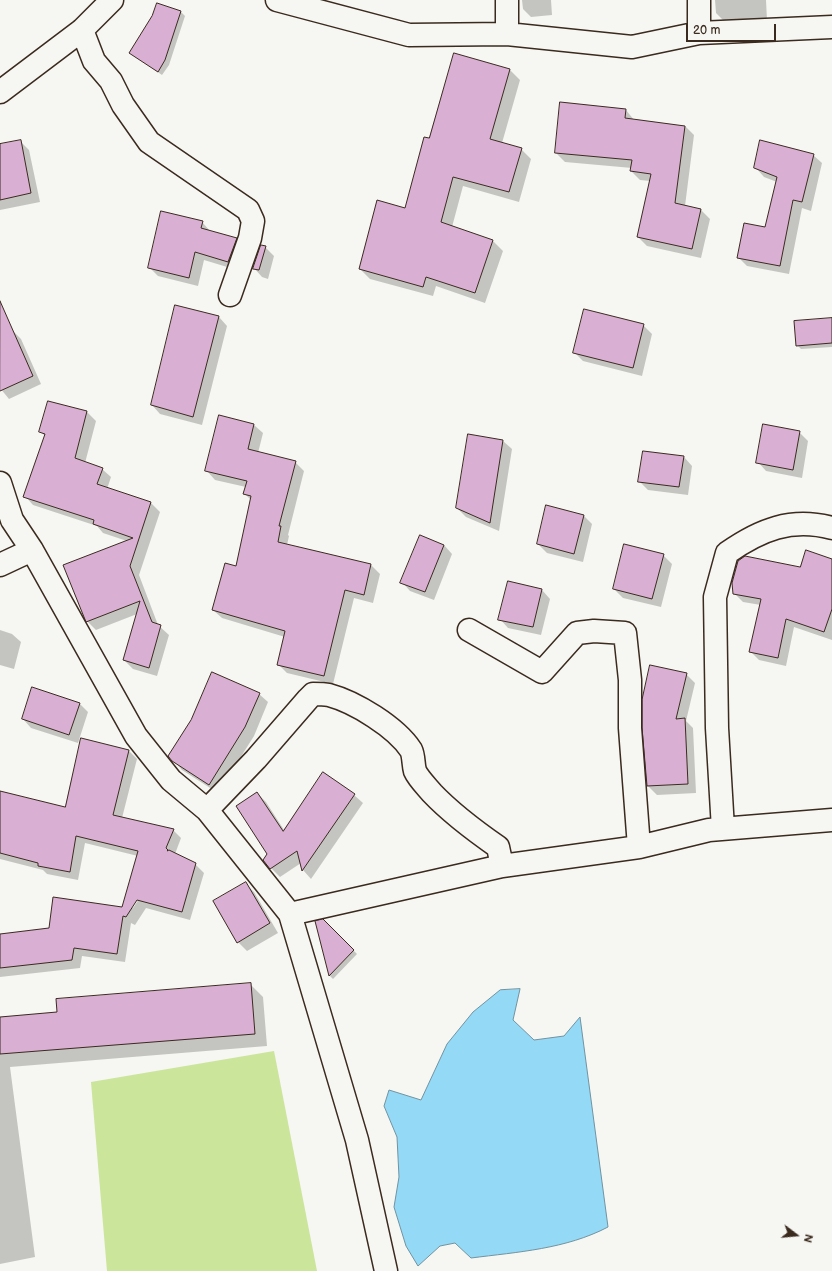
<!DOCTYPE html>
<html>
<head>
<meta charset="utf-8">
<style>
  body { margin:0 }
  #map { position:relative; width:832px; height:1271px; overflow:hidden; background:#f6f6f2; font-family:"Balsamiq Sans",sans-serif }
  canvas { display:block }
  .north { position:absolute; left:776px; top:1215px; width:40px; height:40px; -webkit-text-stroke:3px #f6f6f2; paint-order:stroke; rotate:106deg; font-size:11px; font-weight:700; line-height:16px; text-align:center; color:#3b2a1e }
  .north::after { content:''; display:block; margin:auto; width:14px; height:18px; background:#3b2a1e; clip-path:polygon(50% 0,100% 100%,50% 72%,0 100%) }
  .scale { position:absolute; left:686px; top:24px; width:90px; height:18px; box-sizing:border-box; border:2px solid #3b2a1e; border-top:0; padding-left:5px; font-size:12px; line-height:14px; white-space:nowrap; color:#3b2a1e; -webkit-text-stroke:3px #f6f6f2; paint-order:stroke }
</style>
</head>
<body>
<div id="map">
<canvas width="832" height="1271"></canvas>
<div class="north">N</div>
<div class="scale">20 m</div>
</div>
<script>
const ctx = document.querySelector('canvas').getContext('2d');
ctx.lineJoin = 'round';
function fillPath(path, color) { ctx.fillStyle = color; ctx.fill(path, 'evenodd'); }
function trace(path, color, width, dash) { ctx.strokeStyle = color; ctx.lineWidth = width; ctx.lineCap = dash ? 'butt' : 'round'; ctx.setLineDash(dash || []); ctx.stroke(path); }
const green = new Path2D(`
  M 274,1051 L 317,1271 L 107,1271 L 91,1082 Z`);
const water = new Path2D(`
  M 520,989 L 513,1020 L 534,1040 L 564,1036 L 580,1017 L 608,1227 C 566,1249 518,1252 471,1258 L 455,1243 L 440,1246 L 418,1266 L 406,1246 L 394,1207 L 399,1177 L 397,1137 L 384,1106 L 389,1090 L 421,1100 L 447,1044 L 473,1012 L 500,990 Z`);
const shadow = new Path2D(`
  M 522,0 L 551,0 L 552,15 L 531,17 L 523,9 Z
  M 715,0 L 766,0 L 767,20 L 725,22 L 716,13 Z
  M 157,4 L 181,12 L 185,16 L 169,65 L 162,75 L 130,53 L 153,16 Z
  M 454,54 L 510,70 L 520,80 L 502,143 L 521,149 L 531,159 L 519,202 L 463,186 L 452,227 L 493,241 L 503,251 L 485,303 L 436,286 L 433,296 L 370,279 L 360,269 L 406,209 L 430,139 Z
  M 626,110 L 634,120 L 685,126 L 694,135 L 685,206 L 701,210 L 710,219 L 701,258 L 647,246 L 638,237 L 650,181 L 640,180 L 631,171 L 632,168 L 565,162 L 556,153 Z
  M 20,141 L 29,150 L 40,202 L 0,210 L 0,145 Z
  M 813,155 L 822,163 L 811,211 L 802,208 L 789,274 L 747,266 L 738,257 L 765,228 L 777,182 L 764,177 L 756,168 Z
  M 202,222 L 211,232 L 236,239 L 245,248 L 237,270 L 204,260 L 198,286 L 158,276 L 149,267 Z
  M 265,247 L 274,256 L 268,279 L 262,277 L 254,268 Z
  M 219,317 L 227,326 L 202,425 L 160,414 L 152,405 Z
  M 832,320 L 832,347 L 801,349 L 797,345 Z
  M 643,325 L 652,334 L 642,376 L 583,361 L 574,352 Z
  M 12,330 L 21,339 L 41,384 L 9,399 L 0,388 L 0,335 Z
  M 49,402 L 87,412 L 96,421 L 85,463 L 102,469 L 111,477 L 107,489 L 151,503 L 160,512 L 139,575 L 158,625 L 169,635 L 157,676 L 133,669 L 124,660 L 137,614 L 96,630 L 87,621 L 127,541 L 103,533 L 97,526 L 33,505 L 25,496 L 45,436 L 41,432 Z
  M 254,425 L 263,433 L 258,453 L 295,462 L 304,471 L 288,535 L 289,536 L 287,545 L 371,565 L 380,574 L 373,603 L 354,598 L 333,684 L 287,673 L 278,664 L 285,637 L 222,618 L 213,610 L 236,567 L 251,500 L 245,494 L 246,487 L 215,480 L 207,471 Z
  M 799,432 L 808,441 L 802,478 L 766,471 L 758,462 Z
  M 503,441 L 512,449 L 499,531 L 466,517 L 457,508 Z
  M 684,457 L 692,466 L 688,495 L 648,490 L 639,481 Z
  M 584,516 L 592,524 L 583,562 L 547,553 L 538,544 Z
  M 444,545 L 452,554 L 434,600 L 410,591 L 402,582 Z
  M 663,555 L 672,564 L 661,607 L 623,598 L 614,589 Z
  M 832,560 L 832,640 L 794,627 L 786,666 L 759,660 L 751,652 L 761,605 L 743,602 L 734,593 Z
  M 542,590 L 550,599 L 541,635 L 508,628 L 500,619 Z
  M 0,630 L 12,634 L 21,642 L 14,669 L 0,665 Z
  M 686,674 L 695,683 L 686,721 L 693,728 L 696,793 L 657,795 L 648,786 Z
  M 259,694 L 268,702 L 254,736 L 218,793 L 182,770 L 173,760 Z
  M 79,703 L 88,712 L 78,743 L 31,728 L 23,719 Z
  M 129,751 L 137,759 L 122,818 L 173,830 L 181,838 L 175,854 L 195,864 L 204,873 L 190,920 L 146,908 L 135,925 L 131,923 L 125,962 L 82,956 L 80,968 L 0,977 L 0,935 L 49,929 L 123,909 L 138,856 L 85,843 L 78,880 L 47,874 L 43,870 L 0,859 L 0,792 L 66,809 ZM 141,896 L 133,908 L 132,908 L 134,903 Z
  M 257,793 L 266,802 L 284,830 L 354,795 L 363,803 L 311,879 L 303,870 L 301,863 L 280,877 L 271,868 Z
  M 245,883 L 254,892 L 278,933 L 247,951 L 238,942 Z
  M 323,920 L 357,954 L 333,979 L 329,975 Z
  M 250,984 L 263,997 L 267,1046 L 10,1067 L 35,1257 L 0,1264 L 0,1017 L 58,1013 Z`);
const building = new Path2D(`
  M 157,3 L 181,11 L 165,60 L 158,72 L 129,53 L 152,16 Z
  M 454,53 L 510,69 L 490,139 L 522,148 L 509,192 L 453,177 L 441,222 L 493,240 L 475,293 L 426,277 L 423,287 L 359,269 L 377,200 L 405,208 L 424,137 L 429,138 Z
  M 560,102 L 626,109 L 625,118 L 685,126 L 675,203 L 701,209 L 692,249 L 637,237 L 651,174 L 630,171 L 632,160 L 555,153 Z
  M 21,140 L 31,193 L 0,200 L 0,144 Z
  M 760,140 L 814,154 L 802,202 L 793,200 L 780,266 L 737,258 L 744,223 L 765,227 L 777,177 L 754,168 Z
  M 161,211 L 203,221 L 201,228 L 237,238 L 228,262 L 195,252 L 189,278 L 148,268 Z
  M 261,245 L 266,246 L 259,270 L 253,269 Z
  M 0,301 L 33,376 L 0,391 Z
  M 175,305 L 219,316 L 193,417 L 151,405 Z
  M 584,309 L 644,324 L 633,368 L 573,353 Z
  M 832,318 L 832,343 L 796,346 L 794,321 Z
  M 48,401 L 87,411 L 75,458 L 103,468 L 97,484 L 151,502 L 130,566 L 152,622 L 161,625 L 149,668 L 123,660 L 140,601 L 86,622 L 63,565 L 133,538 L 93,524 L 94,520 L 23,497 L 45,434 L 39,432 Z
  M 219,415 L 254,424 L 248,449 L 296,461 L 279,526 L 281,526 L 278,542 L 371,564 L 364,595 L 345,590 L 324,676 L 277,665 L 285,631 L 212,610 L 225,563 L 236,566 L 251,496 L 243,494 L 247,481 L 205,471 Z
  M 763,424 L 800,431 L 793,470 L 756,463 Z
  M 468,434 L 503,440 L 490,523 L 456,508 Z
  M 643,451 L 684,456 L 679,487 L 638,482 Z
  M 546,505 L 584,515 L 574,554 L 537,544 Z
  M 420,535 L 444,545 L 425,592 L 400,583 Z
  M 624,544 L 664,554 L 652,599 L 613,589 Z
  M 806,550 L 832,559 L 832,609 L 824,632 L 786,619 L 778,658 L 749,652 L 761,599 L 733,594 L 732,583 L 738,561 L 745,556 L 800,567 Z
  M 508,581 L 542,589 L 533,627 L 498,620 Z
  M 650,665 L 687,673 L 676,719 L 685,718 L 688,784 L 647,786 L 642,728 L 642,700 Z
  M 212,672 L 260,693 L 245,727 L 209,785 L 172,761 L 168,756 L 191,720 Z
  M 32,687 L 80,703 L 69,735 L 22,719 Z
  M 81,738 L 129,750 L 113,815 L 174,829 L 166,848 L 168,850 L 167,851 L 169,850 L 196,863 L 182,912 L 137,900 L 126,917 L 123,916 L 117,954 L 74,948 L 72,960 L 0,968 L 0,934 L 49,928 L 53,897 L 122,907 L 138,851 L 76,836 L 70,872 L 38,866 L 38,863 L 0,853 L 0,791 L 65,807 Z
  M 323,772 L 355,794 L 302,871 L 297,851 L 270,869 L 263,860 L 267,854 L 236,806 L 257,792 L 283,831 Z
  M 246,882 L 270,923 L 237,943 L 213,901 Z
  M 323,919 L 354,950 L 329,976 L 315,921 Z
  M 251,983 L 255,1034 L 0,1054 L 0,1017 L 57,1012 L 56,999 Z`);
const minor = new Path2D(`
  M 277,0 L 409,35 L 507,34 L 632,47 L 699,33 L 832,27
  M 507,0 L 507,34
  M 82,30 L 94,61 L 111,81 L 123,105 L 149,142 L 248,210 L 253,221 L 250,238 L 230,295
  M 699,33 L 699,0
  M 0,92 L 82,30 L 112,0
  M 0,483 L 12,520 L 32,550 L 136,736 L 171,780 L 207,810 L 290,914 L 357,1140 L 386,1271
  M 0,565 L 32,550
  M 469,630 L 542,672 L 577,633 L 594,631 L 625,633 L 630,680 L 630,728 L 639,847
  M 207,810 L 256,759 L 308,699 L 313,694 C 318,694 324,694 329,695 C 355,702 396,727 411,750 C 414,756 413,764 415,771 C 418,778 427,787 432,793 C 451,813 475,831 498,847 L 502,866
  M 723,829 L 717,728 L 715,597 L 727,553 C 760,530 791,517 832,528
  M 290,914 L 502,866 L 639,847 L 709,830 L 832,820`);
fillPath(green, '#cbe59b');
fillPath(water, '#94d9f6');
trace(water, '#7093a0', 1);
fillPath(shadow, '#0003');
fillPath(building, '#d9afd4');
trace(building, '#3b2a1e', 1);
trace(minor, '#3b2a1e', 25);
trace(minor, '#f6f6f2', 22);
</script>
</body>
</html>
